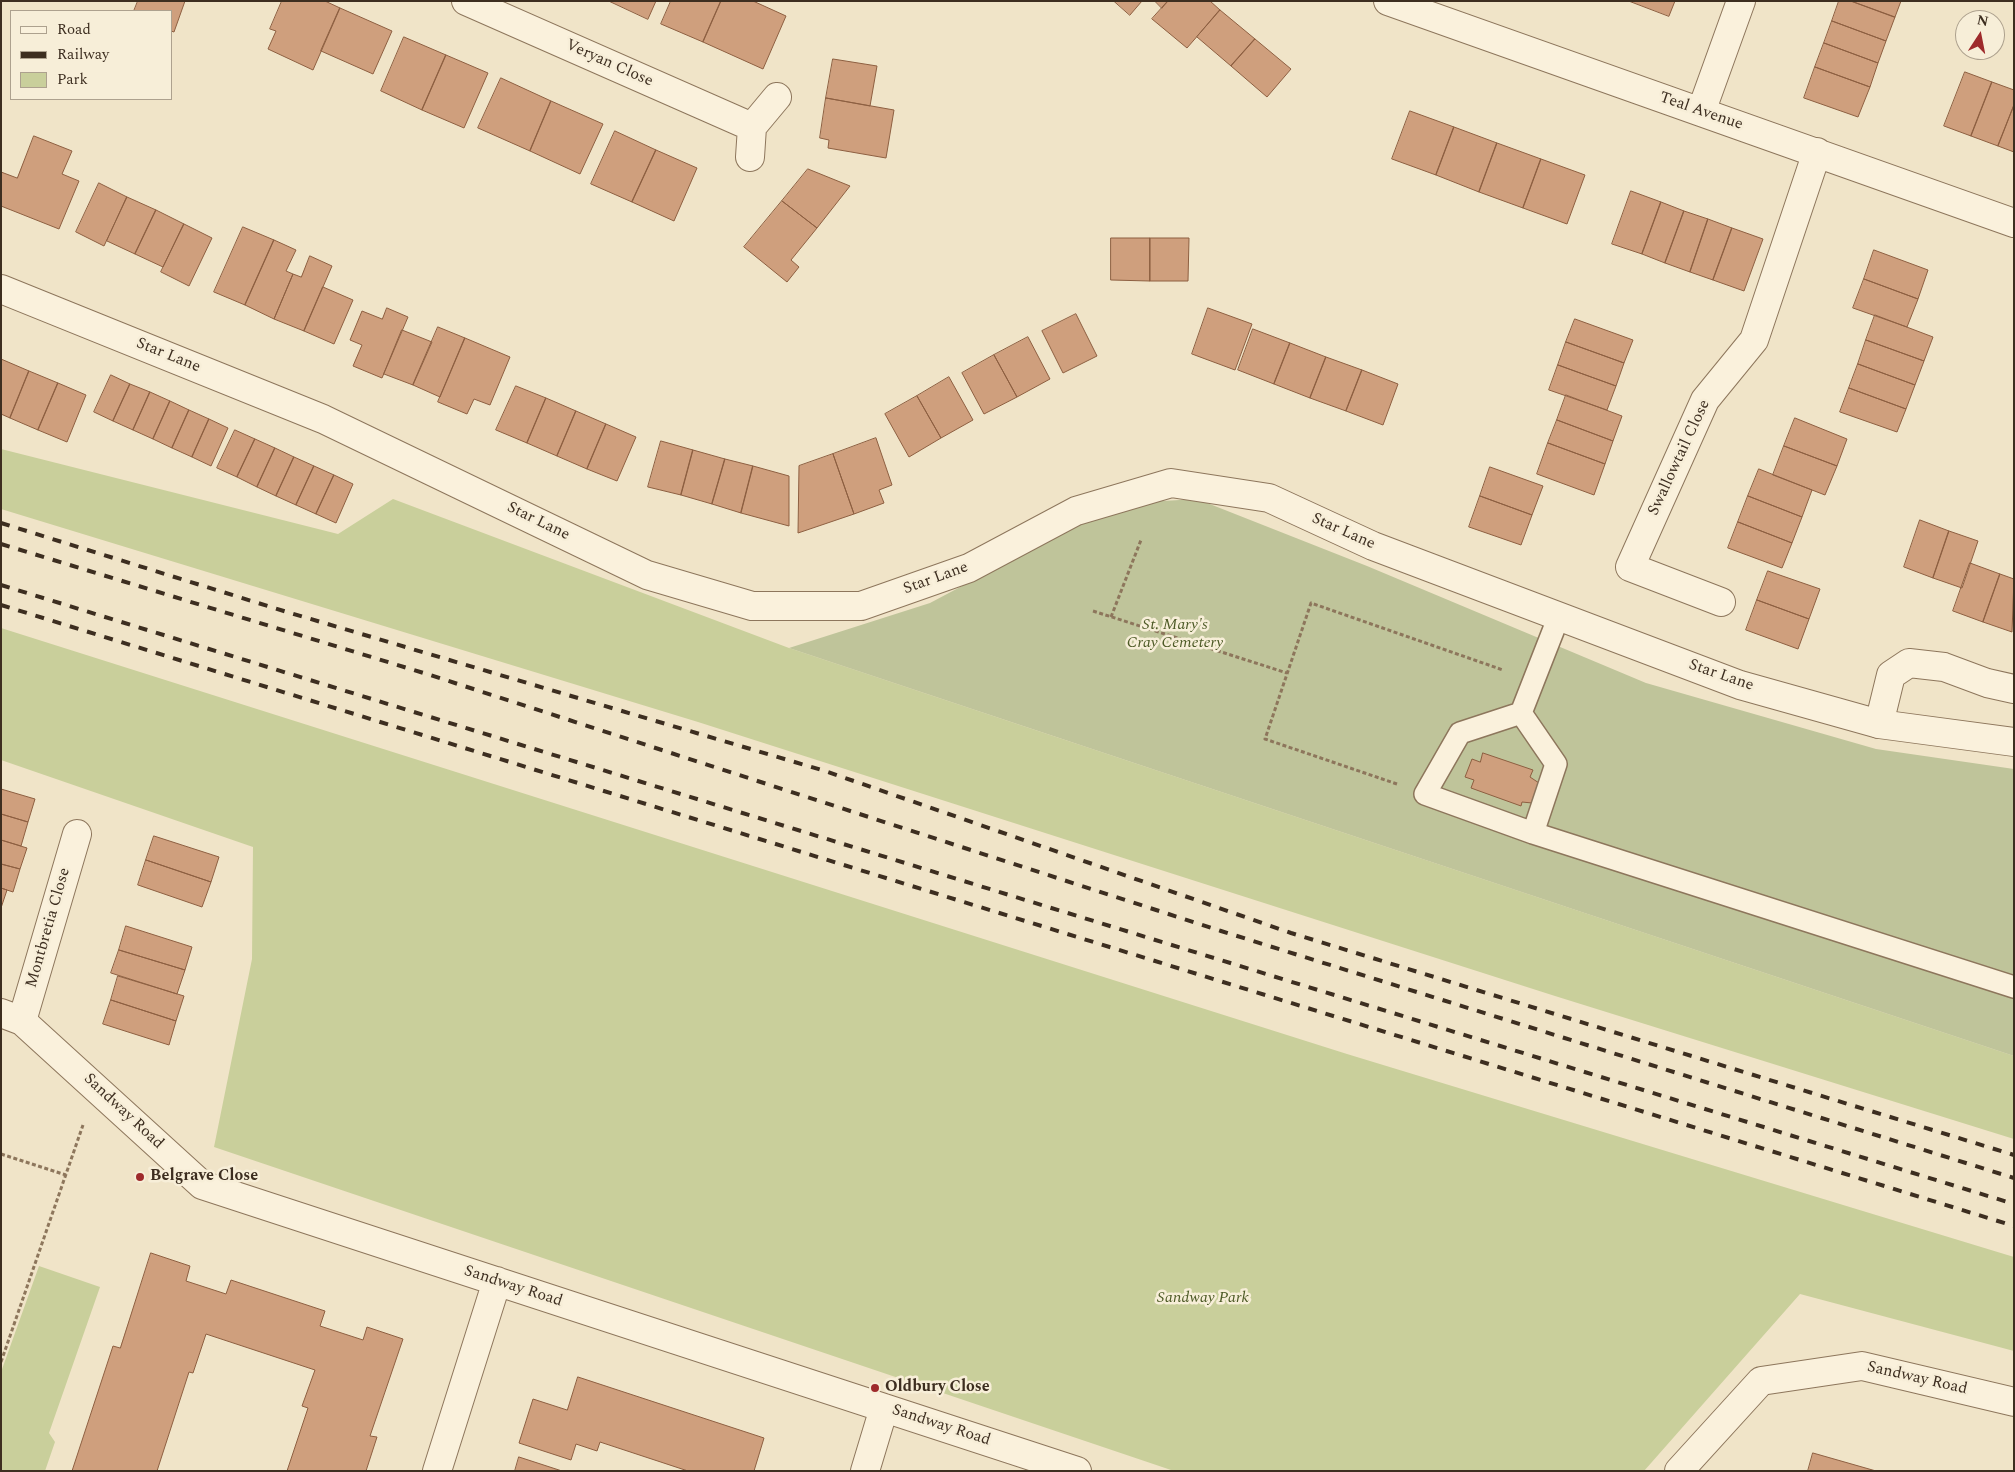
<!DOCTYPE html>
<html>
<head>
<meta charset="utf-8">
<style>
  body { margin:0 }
  #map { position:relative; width:2015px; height:1472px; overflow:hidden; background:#f0e4c8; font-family:Spectral,serif }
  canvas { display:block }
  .frame { position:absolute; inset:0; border:2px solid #3d2e20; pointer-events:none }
  .legend { position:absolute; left:10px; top:10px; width:162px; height:90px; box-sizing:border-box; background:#f7eed8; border:1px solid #ada18e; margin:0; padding:6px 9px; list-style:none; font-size:15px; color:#3d2e20 }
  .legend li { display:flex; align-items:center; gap:10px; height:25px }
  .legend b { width:25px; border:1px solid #ada18e }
  .north { position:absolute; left:1955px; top:10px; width:50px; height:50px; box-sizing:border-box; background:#f7eed8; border:1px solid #ada18e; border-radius:50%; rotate:11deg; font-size:14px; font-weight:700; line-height:20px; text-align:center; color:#3d2e20 }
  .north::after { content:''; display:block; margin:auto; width:18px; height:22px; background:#9e2a2b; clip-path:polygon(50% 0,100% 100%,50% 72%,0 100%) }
</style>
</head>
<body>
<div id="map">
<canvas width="2015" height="1472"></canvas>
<div class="frame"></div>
<ul class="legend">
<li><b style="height:6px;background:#faf1dc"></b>Road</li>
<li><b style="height:6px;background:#3d2e20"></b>Railway</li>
<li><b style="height:14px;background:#c9cf9b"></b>Park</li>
</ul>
<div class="north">N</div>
</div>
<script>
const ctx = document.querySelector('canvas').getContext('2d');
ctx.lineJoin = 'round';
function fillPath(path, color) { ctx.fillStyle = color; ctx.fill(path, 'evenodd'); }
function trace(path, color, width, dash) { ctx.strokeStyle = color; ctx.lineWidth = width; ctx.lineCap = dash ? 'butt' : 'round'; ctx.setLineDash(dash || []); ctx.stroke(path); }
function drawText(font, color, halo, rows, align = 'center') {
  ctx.font = font + ' Spectral,serif'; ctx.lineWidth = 5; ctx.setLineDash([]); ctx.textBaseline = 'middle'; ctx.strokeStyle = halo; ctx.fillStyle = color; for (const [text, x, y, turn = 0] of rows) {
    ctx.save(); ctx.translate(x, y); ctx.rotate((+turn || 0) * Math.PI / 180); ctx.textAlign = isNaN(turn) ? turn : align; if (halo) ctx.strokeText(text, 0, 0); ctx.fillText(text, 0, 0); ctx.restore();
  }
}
const green = new Path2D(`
  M 1,449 L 338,534 L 393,499 L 789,648 L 2014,1056 L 2014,1139 L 1555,996 L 698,722 L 1,509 Z
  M 1,628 L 1347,1054 L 2014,1257 L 2014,1351 L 1800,1294 L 1644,1471 L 1174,1471 L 214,1147 L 252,959 L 253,847 L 1,760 Z
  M 39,1266 L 100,1287 L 49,1433 L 55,1442 L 45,1471 L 1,1471 L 1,1372 Z`);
const cemetery = new Path2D(`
  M 1197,499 L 1367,566 L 1646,683 L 1876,749 L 2014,769 L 2014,1056 L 789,648 L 930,603 L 1083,522 L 1128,503 Z`);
const building = new Path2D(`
  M 138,1 L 185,1 L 174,32 L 171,31 L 171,11 L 134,11 Z
  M 282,1 L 325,1 L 340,8 L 313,70 L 268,49 L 276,31 L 270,29 Z
  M 609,1 L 656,1 L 648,19 Z
  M 671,1 L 721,1 L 703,42 L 661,24 Z
  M 721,1 L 753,1 L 786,16 L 763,69 L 703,42 Z
  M 1114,1 L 1142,1 L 1130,15 Z
  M 1155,1 L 1168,1 L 1162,8 Z
  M 1168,1 L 1210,1 L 1220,10 L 1187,48 L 1152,19 Z
  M 1629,1 L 1675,1 L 1669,16 Z
  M 1839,1 L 1851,1 L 1895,17 L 1886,41 L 1832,21 Z
  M 1851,1 L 1901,1 L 1895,17 Z
  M 340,8 L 392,31 L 373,74 L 321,51 Z
  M 1220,10 L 1255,39 L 1231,66 L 1197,37 Z
  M 1832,21 L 1886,41 L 1878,63 L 1824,43 Z
  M 404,37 L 446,55 L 422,110 L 381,91 Z
  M 1255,39 L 1291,69 L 1267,97 L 1231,66 Z
  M 1824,43 L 1878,63 L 1870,87 L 1815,67 Z
  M 446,55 L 488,73 L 464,128 L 422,110 Z
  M 833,59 L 877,66 L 870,106 L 826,98 Z
  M 1815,67 L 1870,87 L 1858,117 L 1804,98 Z
  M 1965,72 L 1992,82 L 1971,136 L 1944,126 Z
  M 501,78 L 551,101 L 530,151 L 478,128 Z
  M 1992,82 L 2014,90 L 2014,105 L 1998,146 L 1971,136 Z
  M 826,98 L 894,110 L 886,158 L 828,148 L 829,140 L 820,138 Z
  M 551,101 L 603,124 L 580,174 L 530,151 Z
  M 2014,105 L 2014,152 L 1998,146 Z
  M 1410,111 L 1454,127 L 1436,175 L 1392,159 Z
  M 1454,127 L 1497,143 L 1479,192 L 1436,175 Z
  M 615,131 L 656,150 L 632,202 L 591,184 Z
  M 34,136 L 72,151 L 62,174 L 79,181 L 59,229 L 1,206 L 1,172 L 17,178 Z
  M 1497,143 L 1541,159 L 1523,208 L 1479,192 Z
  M 656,150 L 697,168 L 674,221 L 632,202 Z
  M 1541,159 L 1585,175 L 1567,224 L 1523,208 Z
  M 808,169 L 850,186 L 817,228 L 782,201 Z
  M 99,183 L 127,197 L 104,246 L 76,232 Z
  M 1631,191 L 1661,202 L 1642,254 L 1612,244 Z
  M 127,197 L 156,210 L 135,254 L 107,241 Z
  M 782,201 L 817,228 L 791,260 L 799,267 L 787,282 L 744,247 Z
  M 1661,202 L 1684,211 L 1665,263 L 1642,254 Z
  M 156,210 L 184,224 L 163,267 L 135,254 Z
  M 1684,211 L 1708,219 L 1690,272 L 1665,263 Z
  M 1708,219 L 1732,228 L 1713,280 L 1690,272 Z
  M 184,224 L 212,238 L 189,286 L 161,272 Z
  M 243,227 L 274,240 L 245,305 L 214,292 Z
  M 1732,228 L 1763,239 L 1744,291 L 1713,280 Z
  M 1111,238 L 1150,238 L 1150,281 L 1111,280 Z
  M 1150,238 L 1189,238 L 1188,281 L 1150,281 Z
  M 274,240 L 296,250 L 286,271 L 293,274 L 274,319 L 245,305 Z
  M 1874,250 L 1928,270 L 1918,299 L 1864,279 Z
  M 310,256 L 332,266 L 304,331 L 274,319 L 293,274 L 301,277 Z
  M 1864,279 L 1918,299 L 1907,327 L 1853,308 Z
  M 323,287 L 353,300 L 334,344 L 304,331 Z
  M 387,308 L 408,317 L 382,378 L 353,366 L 362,345 L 350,340 L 362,311 L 382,319 Z
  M 1208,308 L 1252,324 L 1235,370 L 1192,354 Z
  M 1076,314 L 1097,356 L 1063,373 L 1042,331 Z
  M 1875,315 L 1933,337 L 1924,361 L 1866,340 Z
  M 1575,319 L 1633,340 L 1624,363 L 1566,342 Z
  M 438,327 L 465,338 L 440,397 L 413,385 Z
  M 1253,329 L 1290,343 L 1274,384 L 1238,370 Z
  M 402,330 L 432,342 L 413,385 L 384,374 Z
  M 1028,337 L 1050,379 L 1017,397 L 994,355 Z
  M 465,338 L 510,357 L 490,405 L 474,399 L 467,414 L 438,402 Z
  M 1866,340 L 1924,361 L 1915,385 L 1858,364 Z
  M 1566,342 L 1624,363 L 1616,386 L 1558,365 Z
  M 1290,343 L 1326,357 L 1310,398 L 1274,384 Z
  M 994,355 L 1017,397 L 984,414 L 962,373 Z
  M 1326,357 L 1362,370 L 1346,411 L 1310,398 Z
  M 1,359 L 29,371 L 10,418 L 1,414 Z
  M 1858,364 L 1915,385 L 1906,409 L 1849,388 Z
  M 1558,365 L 1616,386 L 1607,410 L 1549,390 Z
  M 1362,370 L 1398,384 L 1383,425 L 1346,411 Z
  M 29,371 L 58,383 L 38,430 L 10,418 Z
  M 111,375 L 130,384 L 113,421 L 94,412 Z
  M 949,377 L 973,420 L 941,438 L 917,396 Z
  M 58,383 L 86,395 L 67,442 L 38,430 Z
  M 130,384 L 150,392 L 133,430 L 113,421 Z
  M 516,386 L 546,398 L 527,443 L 496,430 Z
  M 1849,388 L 1906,409 L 1897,432 L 1840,412 Z
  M 150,392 L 170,401 L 153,439 L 133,430 Z
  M 1566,395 L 1622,416 L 1613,441 L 1557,420 Z
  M 917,396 L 941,438 L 909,457 L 885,414 Z
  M 546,398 L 576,411 L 557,456 L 527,443 Z
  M 170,401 L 189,410 L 172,448 L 153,439 Z
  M 189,410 L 209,419 L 192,457 L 172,448 Z
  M 576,411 L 606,424 L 587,469 L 557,456 Z
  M 1795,418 L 1847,439 L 1837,466 L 1784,446 Z
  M 209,419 L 228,428 L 211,466 L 192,457 Z
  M 1557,420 L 1613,441 L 1605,464 L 1548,443 Z
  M 606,424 L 636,437 L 617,481 L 587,469 Z
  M 235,430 L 255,439 L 237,477 L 217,468 Z
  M 876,438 L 892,485 L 879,490 L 884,503 L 854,514 L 833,454 Z
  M 255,439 L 275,448 L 257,487 L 237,477 Z
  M 661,441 L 693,450 L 681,495 L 648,487 Z
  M 1548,443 L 1605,464 L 1594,495 L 1537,474 Z
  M 1784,446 L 1837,466 L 1825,495 L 1773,475 Z
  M 275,448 L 294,457 L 276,496 L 257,487 Z
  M 693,450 L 725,459 L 712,504 L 681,495 Z
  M 833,454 L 854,514 L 798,533 L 799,466 Z
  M 294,457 L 314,466 L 296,505 L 276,496 Z
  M 725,459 L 753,466 L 741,513 L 712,504 Z
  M 314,466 L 334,475 L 316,514 L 296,505 Z
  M 753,466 L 789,476 L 789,526 L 741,513 Z
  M 1490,467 L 1543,486 L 1532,515 L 1480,496 Z
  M 1759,469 L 1812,490 L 1802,517 L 1748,496 Z
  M 334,475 L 353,484 L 336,523 L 316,514 Z
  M 1480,496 L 1532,515 L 1521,545 L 1469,527 Z
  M 1748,496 L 1802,517 L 1792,543 L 1738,522 Z
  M 1920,520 L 1949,531 L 1933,578 L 1904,567 Z
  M 1738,522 L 1792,543 L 1782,568 L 1728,548 Z
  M 1949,531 L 1978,541 L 1962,588 L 1933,578 Z
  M 1970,563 L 2000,574 L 1983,622 L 1953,611 Z
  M 1768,571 L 1820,589 L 1809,619 L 1757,600 Z
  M 2000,574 L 2014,579 L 2012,632 L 1983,622 Z
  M 1757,600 L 1809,619 L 1798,649 L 1746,630 Z
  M 1483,753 L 1533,770 L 1530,777 L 1539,783 L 1532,803 L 1522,802 L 1521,806 L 1471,788 L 1474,780 L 1465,777 L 1472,759 L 1480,762 Z
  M 1,789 L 35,799 L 28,822 L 1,814 Z
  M 1,814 L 28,822 L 21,846 L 1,840 Z
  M 154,836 L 219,857 L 211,882 L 146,860 Z
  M 1,840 L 27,848 L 20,869 L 1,864 Z
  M 146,860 L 211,882 L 202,907 L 138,885 Z
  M 1,864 L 20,869 L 13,892 L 1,888 Z
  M 1,888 L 7,890 L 1,908 Z
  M 126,926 L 192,947 L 185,970 L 119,950 Z
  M 119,950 L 185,970 L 177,994 L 111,973 Z
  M 118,976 L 184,996 L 176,1021 L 111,1000 Z
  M 111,1000 L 176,1021 L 169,1045 L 103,1024 Z
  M 151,1253 L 190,1266 L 186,1281 L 226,1294 L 231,1280 L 325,1311 L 320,1326 L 363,1340 L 367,1327 L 403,1339 L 370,1436 L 377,1437 L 366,1471 L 287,1471 L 308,1408 L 302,1406 L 315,1370 L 206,1334 L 193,1373 L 189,1372 L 157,1471 L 72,1471 L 113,1346 L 120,1348 Z
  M 578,1377 L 764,1438 L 754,1471 L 688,1471 L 600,1442 L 597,1451 L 576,1444 L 571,1460 L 519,1443 L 533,1399 L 567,1410 Z
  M 1813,1453 L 1876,1471 L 1808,1471 Z
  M 519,1457 L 562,1471 L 515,1471 Z`);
const path = new Path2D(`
  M 1093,611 L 1287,673
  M 1111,617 L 1141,540
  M 1397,784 L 1265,739 L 1311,603 L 1503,670
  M 1,1154 L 66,1175
  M 1,1362 L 83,1125`);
const service = new Path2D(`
  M 1521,713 L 1556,764 L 1533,833 L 1425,794 L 1460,733 Z
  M 1521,713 L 1559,616
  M 1533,833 L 2014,987`);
const minor = new Path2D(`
  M 466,1 L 752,127
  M 1388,1 L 2014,223
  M 1701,112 L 1741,1
  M 750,157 L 752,127 L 777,97
  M 1721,602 L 1630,567 L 1705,400 L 1754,340 L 1817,152
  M 1879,724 L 1891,675 L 1909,663 L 1944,667 L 1987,683 L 2014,689
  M 1,1013 L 22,1021 L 202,1185 L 1077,1471
  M 22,1021 L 77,834
  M 437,1471 L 497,1281
  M 865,1471 L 884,1408
  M 1679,1471 L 1761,1381 L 1862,1366 L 2014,1402`);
const tertiary = new Path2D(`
  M 1,289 L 323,419 L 647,575 L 752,606 L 861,606 L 969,568 L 1076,511 L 1171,483 L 1269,498 L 1373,546 L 1740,685 L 1879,724 L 2014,742`);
const rail = new Path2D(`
  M 1,523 L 287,612 L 825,771 L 1291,933 L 2014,1155
  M 1,544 L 427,674 L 1221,931 L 2014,1178
  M 1,585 L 2014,1204
  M 1,605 L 2014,1226`);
const markers = [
  [140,1177,5,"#9e2a2b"],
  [875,1388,5,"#9e2a2b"]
];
const streetNames = [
  ["Veryan Close",609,64,24],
  ["Teal Avenue",1701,112,19],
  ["Star Lane",168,356,22],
  ["Swallowtail Close",1680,458,-65],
  ["Star Lane",538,522,26],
  ["Star Lane",1343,532,24],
  ["Star Lane",936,579,-20],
  ["Star Lane",1721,676,19],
  ["Montbretia Close",49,928,-74],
  ["Sandway Road",123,1112,43],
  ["Sandway Road",513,1287,18],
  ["Sandway Road",1917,1379,13],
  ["Sandway Road",941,1426,18]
];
const parkNames = [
  ["St. Mary's",1175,626],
  ["Cray Cemetery",1175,644],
  ["Sandway Park",1203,1299]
];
const poiNames = [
  ["Belgrave Close",150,1177],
  ["Oldbury Close",885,1388]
];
fillPath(green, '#c9cf9b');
fillPath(cemetery, '#bfc49a');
fillPath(building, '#cf9f7d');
trace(building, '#8d5f41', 1);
trace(service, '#8d765c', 24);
trace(minor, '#8d765c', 30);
trace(tertiary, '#8d765c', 30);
trace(path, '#8d765c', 3, [4, 2.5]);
trace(service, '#faf1dc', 21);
trace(minor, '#faf1dc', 28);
trace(tertiary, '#faf1dc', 28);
trace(rail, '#3d2e20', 4, [9, 9]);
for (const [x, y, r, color] of markers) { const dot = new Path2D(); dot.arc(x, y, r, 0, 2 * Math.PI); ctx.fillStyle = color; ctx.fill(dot); trace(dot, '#f7eed8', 2); }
drawText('16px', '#3d2e20', '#f7eed8', streetNames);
drawText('italic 16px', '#4d5a26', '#f7eed8', parkNames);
drawText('bold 16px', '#3d2e20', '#f7eed8', poiNames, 'left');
</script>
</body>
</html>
